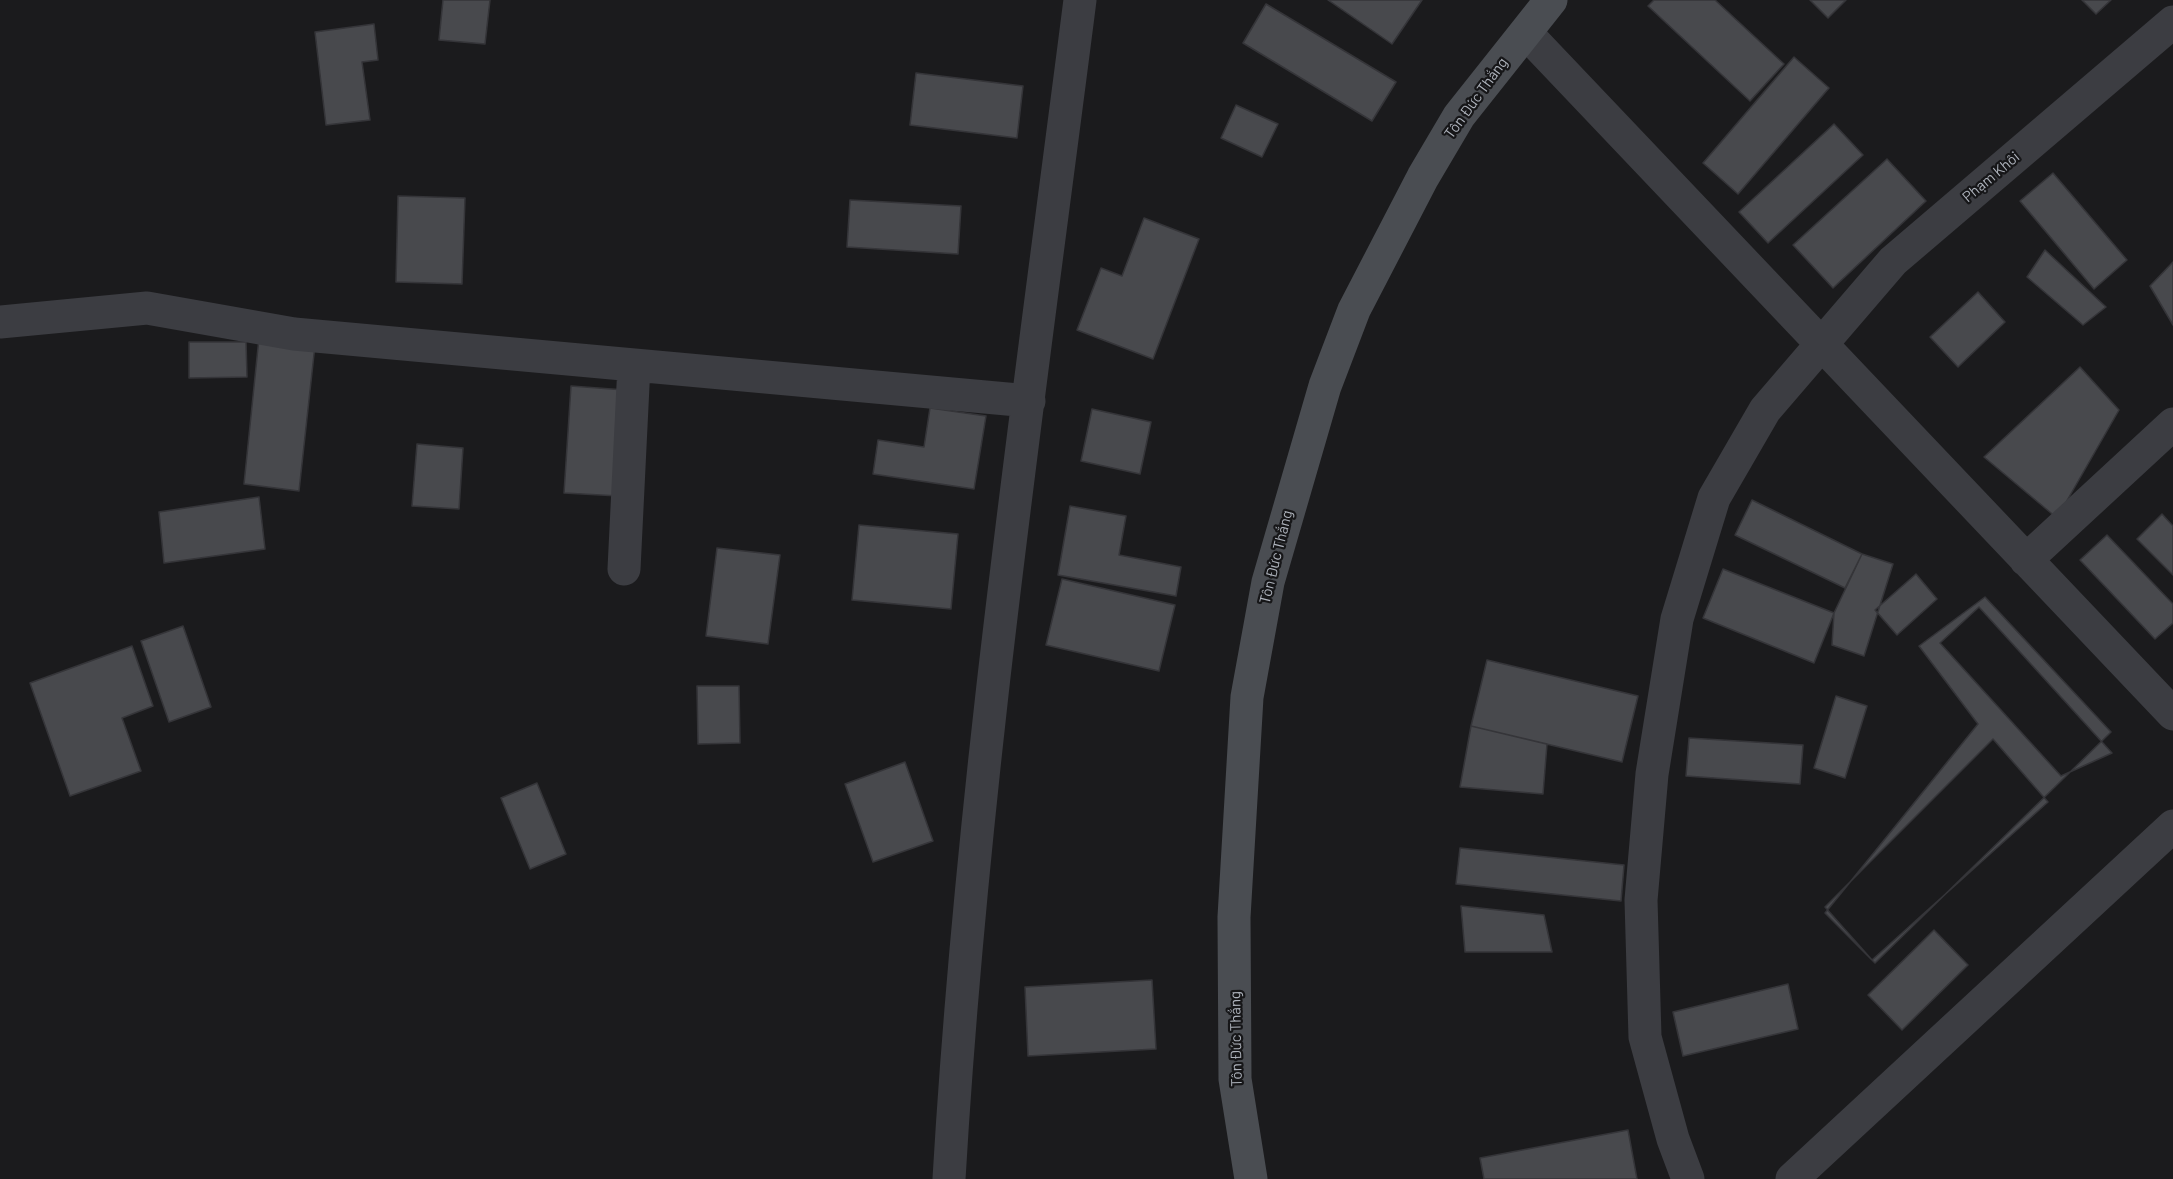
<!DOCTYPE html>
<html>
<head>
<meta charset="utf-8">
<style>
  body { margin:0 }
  canvas { display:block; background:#1b1b1d }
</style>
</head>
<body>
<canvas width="2173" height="1179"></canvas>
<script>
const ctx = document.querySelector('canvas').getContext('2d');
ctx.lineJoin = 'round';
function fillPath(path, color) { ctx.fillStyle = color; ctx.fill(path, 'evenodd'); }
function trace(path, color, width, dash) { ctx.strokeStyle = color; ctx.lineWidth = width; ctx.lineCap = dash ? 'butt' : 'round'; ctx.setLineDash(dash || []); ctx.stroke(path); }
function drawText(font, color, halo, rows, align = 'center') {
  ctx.font = font + ' Barlow,sans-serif'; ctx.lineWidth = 4.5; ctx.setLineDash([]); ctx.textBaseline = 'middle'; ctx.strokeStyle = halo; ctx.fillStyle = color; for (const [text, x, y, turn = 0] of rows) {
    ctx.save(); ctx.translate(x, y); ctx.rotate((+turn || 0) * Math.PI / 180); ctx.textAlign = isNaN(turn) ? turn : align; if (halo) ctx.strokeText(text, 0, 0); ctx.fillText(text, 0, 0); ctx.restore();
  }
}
const building = new Path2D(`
  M 443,0 L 490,0 L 485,44 L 439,40 Z
  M 1328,0 L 1422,0 L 1392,44 Z
  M 1654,0 L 1715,0 L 1784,64 L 1750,101 L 1648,6 Z
  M 1810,0 L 1846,0 L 1828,18 Z
  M 2082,0 L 2111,0 L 2096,14 Z
  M 1266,4 L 1396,82 L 1372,121 L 1243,43 Z
  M 374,24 L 378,60 L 362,62 L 370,120 L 326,125 L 315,32 Z
  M 1794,57 L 1829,88 L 1738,194 L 1703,163 Z
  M 916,73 L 1023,86 L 1017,138 L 910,125 Z
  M 1236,105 L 1278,124 L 1262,157 L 1221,138 Z
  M 1834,124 L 1863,155 L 1768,243 L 1739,212 Z
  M 1887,159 L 1926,201 L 1833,288 L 1793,245 Z
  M 2053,173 L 2127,260 L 2094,289 L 2020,201 Z
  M 398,196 L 465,198 L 462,284 L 396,282 Z
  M 850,200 L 961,206 L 958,254 L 847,247 Z
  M 1144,218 L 1199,239 L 1153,359 L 1077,330 L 1101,268 L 1122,276 Z
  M 2045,250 L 2106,307 L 2083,325 L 2027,277 Z
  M 2173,262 L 2173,325 L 2150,286 Z
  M 1978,292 L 2005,322 L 1958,367 L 1930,337 Z
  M 259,338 L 315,345 L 299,491 L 244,484 Z
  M 189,342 L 246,342 L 247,377 L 189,378 Z
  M 2080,367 L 2119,410 L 2057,518 L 1984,457 Z
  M 571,386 L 625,390 L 619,496 L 564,493 Z
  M 930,408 L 986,416 L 974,489 L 873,474 L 878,440 L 924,447 Z
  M 1092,409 L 1151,422 L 1140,474 L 1081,461 Z
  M 417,444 L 463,448 L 459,509 L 412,506 Z
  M 259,497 L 265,549 L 164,563 L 159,512 Z
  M 1752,500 L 1862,554 L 1845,588 L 1735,535 Z
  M 1070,506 L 1126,516 L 1119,555 L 1181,567 L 1176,596 L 1058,575 Z
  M 2162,514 L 2173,526 L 2173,575 L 2137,539 Z
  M 859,525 L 958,534 L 951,609 L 852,600 Z
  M 2107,535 L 2173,604 L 2173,623 L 2155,639 L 2080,560 Z
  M 717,548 L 780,555 L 768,644 L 706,636 Z
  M 1862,554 L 1893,564 L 1864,656 L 1832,645 L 1834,613 Z
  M 1723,569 L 1834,613 L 1814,663 L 1703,618 Z
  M 1916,574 L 1937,599 L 1897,635 L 1875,610 Z
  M 1062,579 L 1175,605 L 1159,671 L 1046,645 Z
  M 1985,597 L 2111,732 L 1875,963 L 1825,913 L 1978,724 L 1919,646 Z
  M 1979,607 L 2112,753 L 2061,776 L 1940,643 Z
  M 183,626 L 211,707 L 169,722 L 141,641 Z
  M 132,646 L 153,706 L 122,718 L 141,771 L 70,796 L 30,683 Z
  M 1487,660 L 1638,696 L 1622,762 L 1471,726 Z
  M 697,686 L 739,686 L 740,743 L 698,744 Z
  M 1836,696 L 1867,706 L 1845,778 L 1814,768 Z
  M 1471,726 L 1547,744 L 1543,794 L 1460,787 Z
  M 1689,738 L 1803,745 L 1800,784 L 1686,776 Z
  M 1993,739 L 2048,802 L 1872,960 L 1825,907 Z
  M 905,762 L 933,841 L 873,862 L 845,784 Z
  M 537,783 L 566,854 L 530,869 L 501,798 Z
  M 1460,848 L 1624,865 L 1621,901 L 1456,884 Z
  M 1461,906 L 1544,915 L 1552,952 L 1465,952 Z
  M 1934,930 L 1968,965 L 1902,1030 L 1868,995 Z
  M 1152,980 L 1156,1049 L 1028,1056 L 1025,987 Z
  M 1788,984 L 1798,1029 L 1683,1056 L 1673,1012 Z
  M 1628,1130 L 1637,1179 L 1484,1179 L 1480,1158 Z`);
const street = new Path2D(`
  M 1526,33 L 2173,714
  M 0,322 L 147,308 L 294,334 L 1029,401
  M 2026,560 L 2173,424
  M 624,569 L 634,365
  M 949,1179 C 972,784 1030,392 1080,0
  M 1688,1179 L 1673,1139 L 1645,1037 L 1641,900 L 1652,774 L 1677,619 L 1714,498 L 1765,410 L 1893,261 L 2173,22
  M 1792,1179 L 2173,826`);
const secondary = new Path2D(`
  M 1251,1179 L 1235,1079 L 1234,917 L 1247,697 L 1268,582 L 1325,386 L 1354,310 L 1423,177 L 1459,116 L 1551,0`);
const streetNames = [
  ["Tôn Đức Thắng",1476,98,-54],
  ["Phạm Khôi",1991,177,-40],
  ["Tôn Đức Thắng",1276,557,-76],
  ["Tôn Đức Thắng",1236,1039,-91]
];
fillPath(building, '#48494d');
trace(building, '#353539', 1.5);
trace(street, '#3c3d42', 33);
trace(secondary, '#4a4d52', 33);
drawText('15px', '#aeb3bc', '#161618', streetNames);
</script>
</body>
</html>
